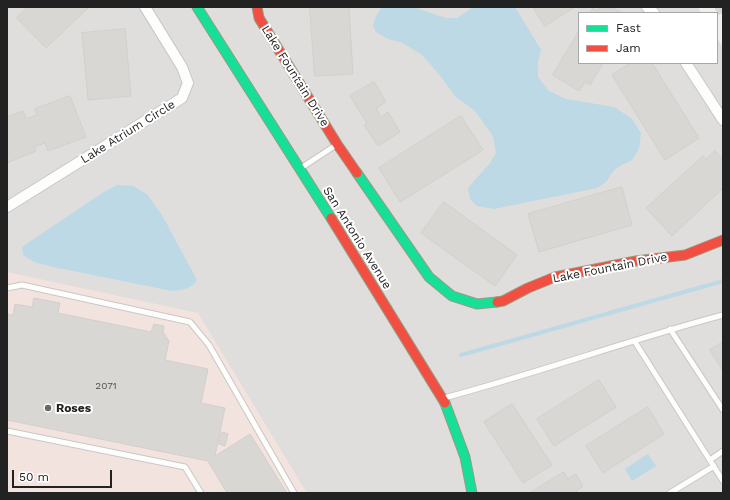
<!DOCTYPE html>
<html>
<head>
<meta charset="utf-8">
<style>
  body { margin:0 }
  #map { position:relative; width:730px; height:500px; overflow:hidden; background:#f0efeb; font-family:"Work Sans",sans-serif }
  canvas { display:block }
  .frame { position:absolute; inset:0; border:8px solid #222; pointer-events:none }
  .legend { position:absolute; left:578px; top:12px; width:140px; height:52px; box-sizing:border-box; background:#fff; border:1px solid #a7a7a7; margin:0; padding:5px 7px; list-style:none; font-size:12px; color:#222 }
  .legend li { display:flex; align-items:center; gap:8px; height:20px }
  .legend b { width:20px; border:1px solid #a7a7a7 }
  .scale { position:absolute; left:12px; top:470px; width:100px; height:18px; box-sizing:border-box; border:2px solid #222; border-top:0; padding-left:5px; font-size:12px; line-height:14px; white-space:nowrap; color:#222; -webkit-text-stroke:3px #fff; paint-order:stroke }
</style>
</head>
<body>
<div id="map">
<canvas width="730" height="500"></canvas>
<div class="frame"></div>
<ul class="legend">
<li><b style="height:5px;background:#16e098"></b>Fast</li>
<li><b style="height:5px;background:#f24e42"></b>Jam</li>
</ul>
<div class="scale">50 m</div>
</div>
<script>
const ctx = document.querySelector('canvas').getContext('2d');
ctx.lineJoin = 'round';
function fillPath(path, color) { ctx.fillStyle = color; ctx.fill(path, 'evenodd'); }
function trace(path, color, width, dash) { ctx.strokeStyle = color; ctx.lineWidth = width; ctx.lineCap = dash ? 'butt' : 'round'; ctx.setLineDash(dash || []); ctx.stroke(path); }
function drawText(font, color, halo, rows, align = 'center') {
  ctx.font = font + ' "Work Sans",sans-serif'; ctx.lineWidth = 4; ctx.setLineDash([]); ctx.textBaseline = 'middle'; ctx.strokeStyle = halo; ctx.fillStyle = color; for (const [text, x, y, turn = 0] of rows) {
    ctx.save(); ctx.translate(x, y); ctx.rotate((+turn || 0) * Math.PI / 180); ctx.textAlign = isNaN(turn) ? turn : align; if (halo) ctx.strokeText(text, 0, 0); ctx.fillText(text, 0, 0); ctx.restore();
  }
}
const residential = new Path2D(`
  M 7,7 L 698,7 L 701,13 L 579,13 L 579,63 L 717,63 L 717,38 L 723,47 L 723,493 L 7,493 Z`);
const commercial = new Path2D(`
  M 7,272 L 198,313 L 307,493 L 7,493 Z`);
const water = new Path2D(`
  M 382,7 L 413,7 L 446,18 L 457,18 L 473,7 L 515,7 L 541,50 L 538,62 L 538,77 L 549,91 L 566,99 L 614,107 L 631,118 L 641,133 L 639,149 L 632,160 L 620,166 L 614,170 L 606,182 L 597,188 L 494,209 L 477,206 L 470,199 L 468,188 L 490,163 L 496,153 L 493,136 L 475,111 L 456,97 L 438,73 L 422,55 L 403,43 L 388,39 L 376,32 L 373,26 L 375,18 Z
  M 117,185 L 133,186 L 148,195 L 163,217 L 197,280 C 191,289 183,290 172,291 L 58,268 L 34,262 L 23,255 L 22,247 L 102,193 Z
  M 648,454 L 656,466 L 632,481 L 625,469 Z`);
const stream = new Path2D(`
  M 461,355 L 723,281`);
const building = new Path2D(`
  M 28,7 L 89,7 L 46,48 L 17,18 Z
  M 310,7 L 349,7 L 353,74 L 315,76 Z
  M 533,7 L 575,7 L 545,26 Z
  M 600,7 L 612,7 L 622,13 L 590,13 L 593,8 L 597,11 Z
  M 715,7 L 723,7 L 723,12 L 719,14 Z
  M 125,29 L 131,96 L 88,100 L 82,33 Z
  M 579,31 L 579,63 L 603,63 L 590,85 L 585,82 L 579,91 L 553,75 Z
  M 631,63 L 652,63 L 699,138 L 665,160 L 612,75 Z
  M 374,82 L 386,102 L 376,108 L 381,117 L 388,112 L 400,132 L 378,146 L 364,125 L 367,123 L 350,96 Z
  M 70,96 L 86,137 L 48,151 L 45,143 L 34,147 L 36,151 L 7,163 L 7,117 L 23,111 L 26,119 L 37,115 L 35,109 Z
  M 461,116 L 483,150 L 400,202 L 379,168 Z
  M 715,151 L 723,160 L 723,188 L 672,236 L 646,208 L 703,156 L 706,159 Z
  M 622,187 L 632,225 L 539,252 L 528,214 Z
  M 444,202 L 517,255 L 495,286 L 421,233 Z
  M 34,298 L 60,303 L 58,313 L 151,332 L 154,324 L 164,326 L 163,332 L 169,341 L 165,360 L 208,369 L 201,403 L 225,408 L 215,456 L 250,434 L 287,493 L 227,493 L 208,461 L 7,420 L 7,314 L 13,315 L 15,304 L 32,307 Z
  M 723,342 L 723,371 L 710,350 Z
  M 599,380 L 616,407 L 554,446 L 537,419 Z
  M 512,404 L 552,465 L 523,483 L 484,422 Z
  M 648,407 L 664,434 L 603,473 L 586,446 Z
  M 222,432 L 228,434 L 225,446 L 219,444 Z
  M 564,472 L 568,479 L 576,474 L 583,486 L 576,491 L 577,493 L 530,493 Z`);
const lane = new Path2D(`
  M 301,168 L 336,145
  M 7,288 L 22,285 L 190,322 L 209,345 L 294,493
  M 670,329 L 723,410
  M 635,342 L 723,481
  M 444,398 C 538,373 629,340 723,315
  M 7,431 L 185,467 L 201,493
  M 710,460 L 723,451
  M 670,493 L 714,466`);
const street = new Path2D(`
  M 647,7 L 654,13
  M 686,63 L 723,120
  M 7,207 L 182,98 L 188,83 L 182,67 L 145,7`);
const fast = new Path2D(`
  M 197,7 L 331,218
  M 357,173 L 429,277 L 452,296 L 477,304 L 497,302
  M 445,403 L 465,457 L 472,493`);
const jam = new Path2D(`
  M 257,7 L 259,18 L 337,144 L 357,173
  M 331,218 L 445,403
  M 497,302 L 503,301 L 528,288 L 555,277 L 636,261 L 685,255 L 723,240`);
const markers = [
  [48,408,4,"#6a6a68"]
];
const numberNames = [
  ["2071",106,386]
];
const streetNames = [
  ["Lake Fountain Drive",295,76,58],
  ["Lake Atrium Circle",128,132,-32],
  ["San Antonio Avenue",357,238,58],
  ["Lake Fountain Drive",610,268,-11]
];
const poiNames = [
  ["Roses",56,408]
];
fillPath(residential, '#dfdedc');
fillPath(commercial, '#f2e3df');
fillPath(water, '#bcd9e5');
trace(stream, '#bcd9e5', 4);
fillPath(building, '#d8d7d3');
trace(building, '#d3d0cc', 1);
trace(lane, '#c9c8c7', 7);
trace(street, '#c9c8c7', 12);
trace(fast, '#979b81', 11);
trace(jam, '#979b81', 11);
trace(lane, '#fdfdfc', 5);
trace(street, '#fdfdfc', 10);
trace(fast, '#16e098', 9);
trace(jam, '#f24e42', 9);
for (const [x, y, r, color] of markers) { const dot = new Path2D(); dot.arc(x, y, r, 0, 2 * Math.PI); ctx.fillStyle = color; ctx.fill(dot); trace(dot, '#fff', 1.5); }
drawText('10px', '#504f4e', null, numberNames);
drawText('12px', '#222', '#fff', streetNames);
drawText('bold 12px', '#222', '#fff', poiNames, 'left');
</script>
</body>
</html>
